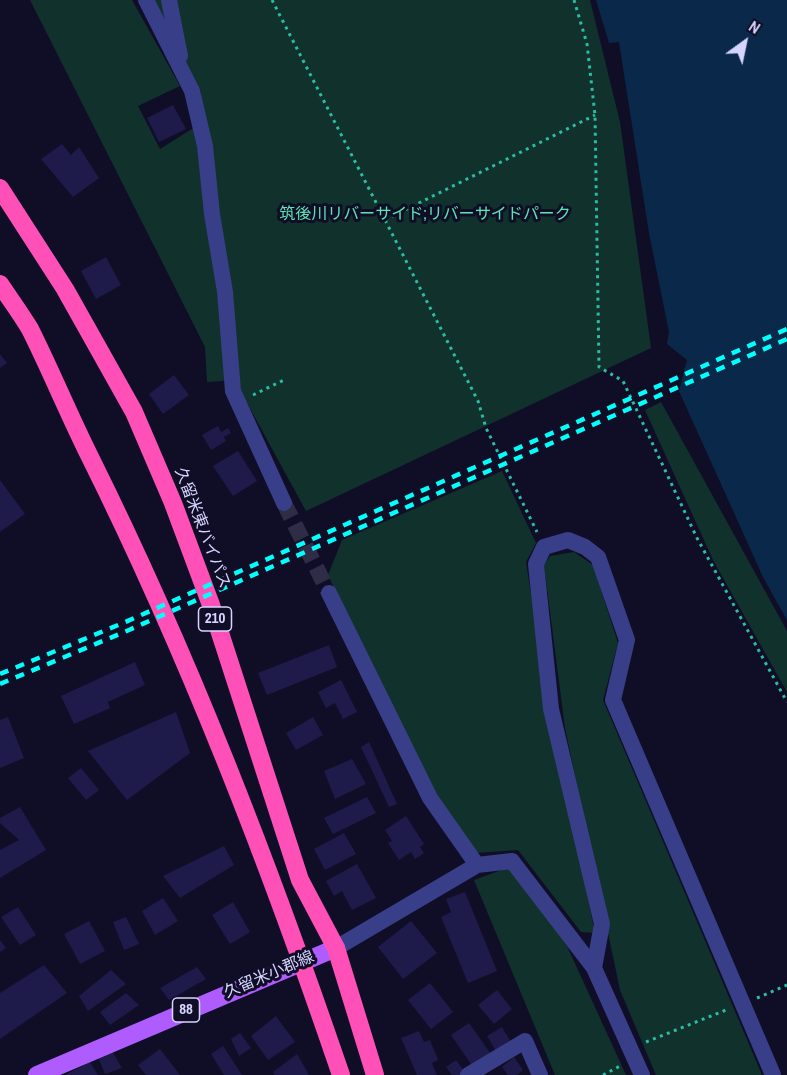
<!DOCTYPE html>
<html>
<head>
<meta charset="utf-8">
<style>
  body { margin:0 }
  #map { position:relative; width:787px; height:1075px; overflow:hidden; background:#100e27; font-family:"Archivo Narrow",sans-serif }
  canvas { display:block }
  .north { position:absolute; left:715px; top:12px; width:60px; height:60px; -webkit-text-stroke:4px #100e27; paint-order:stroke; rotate:33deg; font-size:16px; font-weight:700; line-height:24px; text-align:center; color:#d5d5ff }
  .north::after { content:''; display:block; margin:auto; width:21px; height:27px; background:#d5d5ff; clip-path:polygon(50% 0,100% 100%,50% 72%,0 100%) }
</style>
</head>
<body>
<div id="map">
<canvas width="787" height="1075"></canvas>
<div class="north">N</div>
</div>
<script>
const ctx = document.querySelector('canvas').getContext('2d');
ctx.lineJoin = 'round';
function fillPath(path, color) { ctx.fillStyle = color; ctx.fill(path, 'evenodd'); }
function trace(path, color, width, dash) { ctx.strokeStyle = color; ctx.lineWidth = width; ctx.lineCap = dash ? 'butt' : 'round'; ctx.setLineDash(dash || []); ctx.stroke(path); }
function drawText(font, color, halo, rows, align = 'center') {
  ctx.font = font + ' "Archivo Narrow","Noto Sans JP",sans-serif'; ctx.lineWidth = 6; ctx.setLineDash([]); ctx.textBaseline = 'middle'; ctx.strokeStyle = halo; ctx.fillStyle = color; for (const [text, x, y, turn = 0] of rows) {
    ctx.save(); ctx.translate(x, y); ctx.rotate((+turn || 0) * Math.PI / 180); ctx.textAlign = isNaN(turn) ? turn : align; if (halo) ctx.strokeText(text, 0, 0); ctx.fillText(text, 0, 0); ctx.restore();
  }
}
const green = new Path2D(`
  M 30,0 L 132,0 L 180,86 L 138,106 L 160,149 L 195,127 L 228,374 L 223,381 L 207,382 L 205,347 Z
  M 153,0 L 590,0 L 620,122 L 651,348 L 306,511 L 241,392 L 200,90 Z
  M 661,402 L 787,631 L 787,692 L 713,560 L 645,410 Z
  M 502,471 L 536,543 L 526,562 L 546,691 L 595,933 L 581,932 L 518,850 L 475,853 L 425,780 L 328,575 L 342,540 Z
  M 574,552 L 593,565 L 618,643 L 603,700 L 762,1075 L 656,1075 L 620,990 L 565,728 L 544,565 L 550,556 Z
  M 510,867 L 567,946 L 626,1075 L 555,1075 L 474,880 Z`);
const water = new Path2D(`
  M 596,0 L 787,0 L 787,620 L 763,577 L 679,391 L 687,360 L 667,344 L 669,332 L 649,233 L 619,42 L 609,43 Z`);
const building = new Path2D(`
  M 173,105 L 186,129 L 159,142 L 147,118 Z
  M 62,144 L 71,155 L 79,147 L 99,178 L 73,197 L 41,159 Z
  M 106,257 L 121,285 L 96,299 L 81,271 Z
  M 0,354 L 7,363 L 0,368 Z
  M 174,375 L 189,395 L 163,414 L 149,394 Z
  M 218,426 L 221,432 L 228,428 L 231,433 L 224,437 L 226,441 L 211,450 L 202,435 Z
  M 238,451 L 257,481 L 233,496 L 213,466 Z
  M 0,480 L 25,514 L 0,532 Z
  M 329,645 L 337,667 L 267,695 L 258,673 Z
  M 135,662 L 145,685 L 108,702 L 110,708 L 74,724 L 61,696 Z
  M 341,680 L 357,712 L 343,719 L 335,703 L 326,708 L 318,692 Z
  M 176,712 L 190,753 L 127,800 L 88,751 Z
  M 8,717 L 24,758 L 0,768 L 0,720 Z
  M 313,717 L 323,735 L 296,750 L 286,733 Z
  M 369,742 L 397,804 L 389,807 L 361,747 Z
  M 352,759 L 366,784 L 335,799 L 324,771 Z
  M 81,768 L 99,790 L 86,800 L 68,778 Z
  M 367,797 L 376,813 L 333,834 L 324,818 Z
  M 20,807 L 46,850 L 0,878 L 0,850 L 19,840 L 0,823 L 0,818 Z
  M 406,816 L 424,844 L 420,847 L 424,853 L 415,859 L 411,852 L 399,860 L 388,843 L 392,841 L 385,830 Z
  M 344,833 L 356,854 L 325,870 L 314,849 Z
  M 224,846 L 234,865 L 180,898 L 163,876 Z
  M 357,864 L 376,898 L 352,910 L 342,891 L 334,896 L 326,881 Z
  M 465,892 L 497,971 L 468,983 L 441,917 L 451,912 L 446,899 Z
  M 163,898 L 178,921 L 155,935 L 142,911 Z
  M 233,902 L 250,932 L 230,944 L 212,915 Z
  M 18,907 L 36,935 L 20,945 L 1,917 Z
  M 126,917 L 139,944 L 124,950 L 113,922 Z
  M 89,921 L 105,951 L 80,964 L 64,934 Z
  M 411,921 L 437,953 L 403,979 L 378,947 Z
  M 0,940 L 6,948 L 0,952 Z
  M 44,965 L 67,993 L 0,1039 L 0,993 Z
  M 197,967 L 206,979 L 169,1000 L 160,988 Z
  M 111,970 L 126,984 L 88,1011 L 79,996 Z
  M 430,983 L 453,1012 L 431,1029 L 408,1000 Z
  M 497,990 L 512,1009 L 494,1024 L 478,1005 Z
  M 126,993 L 139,1005 L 110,1025 L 100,1012 Z
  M 276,1016 L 295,1042 L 268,1060 L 251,1036 Z
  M 469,1023 L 493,1057 L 475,1070 L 451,1035 Z
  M 502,1027 L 512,1044 L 497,1053 L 487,1036 Z
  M 419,1031 L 424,1042 L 430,1040 L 438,1060 L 432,1063 L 437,1075 L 417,1075 L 401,1038 Z
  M 240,1033 L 251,1048 L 239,1056 L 231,1039 Z
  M 223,1046 L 242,1075 L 224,1075 L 211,1054 Z
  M 160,1049 L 180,1075 L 146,1075 L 138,1065 Z
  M 112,1051 L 122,1068 L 105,1074 L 98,1057 Z
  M 297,1054 L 309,1075 L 275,1075 L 273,1072 Z
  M 514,1057 L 523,1070 L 517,1075 L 508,1075 L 502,1067 Z
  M 456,1060 L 467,1075 L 452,1075 L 446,1067 Z
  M 90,1062 L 98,1075 L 65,1075 Z`);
const streetTunnel = new Path2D(`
  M 284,503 L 329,593`);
const path = new Path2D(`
  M 272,0 L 478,401 L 486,428 L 537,532
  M 574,0 L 587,44 L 595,115 L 599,367 L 623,381 L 697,538 L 787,702
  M 385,220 L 595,115
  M 253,395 L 284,380
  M 757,998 L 787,985
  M 646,1042 L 726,1010
  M 603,1075 L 620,1066`);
const street = new Path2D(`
  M 146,0 L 192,91 L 205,146 L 212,214 L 225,292 L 233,391 L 284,503
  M 169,0 L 180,56
  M 329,593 L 430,798 L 477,865
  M 336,948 L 477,865 L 512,861 L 594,968 L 642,1075
  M 594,968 L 602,924 L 551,709 L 536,564 L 544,547 L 568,540 L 585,547 L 598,557 L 627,640 L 613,700 L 773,1075
  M 468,1075 L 525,1041 L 540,1075`);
const primary = new Path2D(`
  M 37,1075 L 336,948`);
const highway = new Path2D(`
  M 0,188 L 65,289 L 134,412 L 173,503 L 211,605 L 300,880 L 336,948 L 375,1075
  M 0,284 C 10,299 21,314 30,329 C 51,371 69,415 90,457 C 189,656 269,864 341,1075`);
const rail = new Path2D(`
  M 0,674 L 123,623 L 787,329
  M 0,684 L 129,630 L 787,339`);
const shields = [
  [215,619,33],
  [186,1010,27]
];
const shieldNames = [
  ["210",215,619],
  ["88",186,1010]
];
const parkNames = [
  ["筑後川リバーサイド;リバーサイドパーク",425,215]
];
const streetNames = [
  ["久留米東バイパス",202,528,69],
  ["久留米小郡線",269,975,-23]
];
fillPath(green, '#11312d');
fillPath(water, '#0a294a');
fillPath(building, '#1e1a49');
trace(streetTunnel, '#2e2c47', 16, [16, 8]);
trace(path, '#2bbda3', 3, [3, 4.5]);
trace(street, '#383e88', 16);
trace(primary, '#af5cff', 18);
trace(highway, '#ff50b8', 18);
trace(rail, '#01fffb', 4.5, [9, 8]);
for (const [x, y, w] of shields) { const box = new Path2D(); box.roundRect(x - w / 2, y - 12, w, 24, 4.5); ctx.fillStyle = '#100e27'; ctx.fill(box); trace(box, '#d5d5ff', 1.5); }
drawText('bold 15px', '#d5d5ff', null, shieldNames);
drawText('16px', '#5ce4b2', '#100e27', parkNames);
drawText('16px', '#d5d5ff', '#100e27', streetNames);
</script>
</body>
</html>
